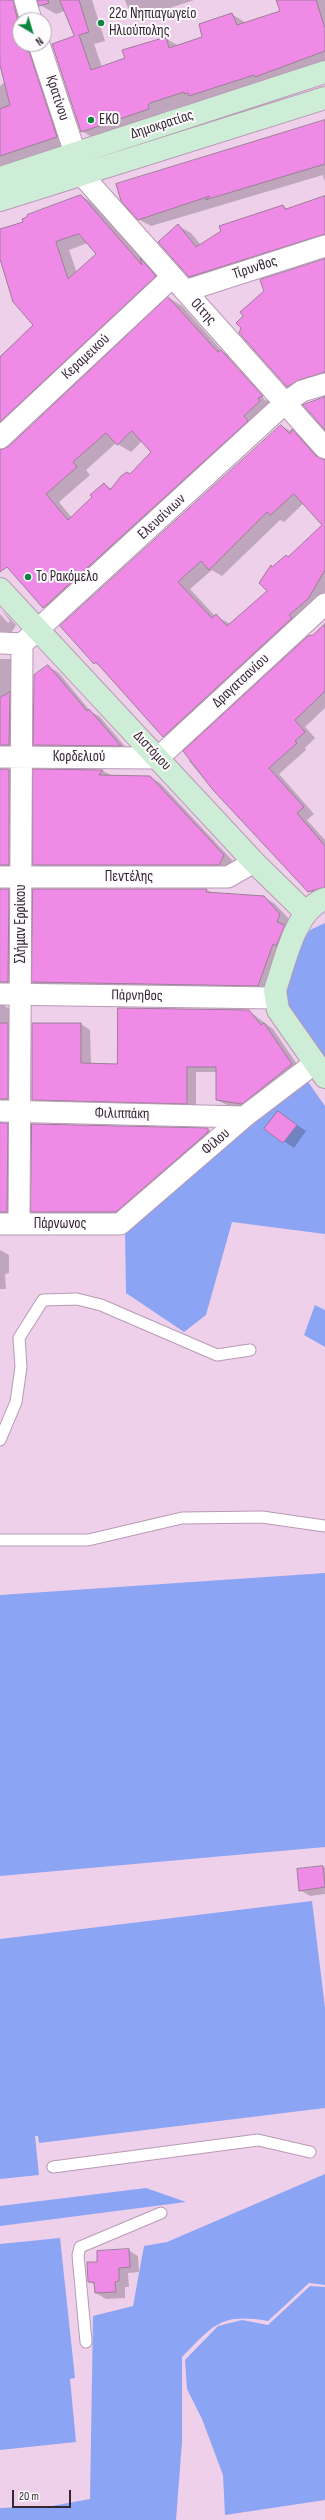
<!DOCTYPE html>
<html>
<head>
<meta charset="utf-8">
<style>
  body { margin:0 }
  #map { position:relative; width:325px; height:2520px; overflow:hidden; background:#efd0eb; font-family:"Sofia Sans Condensed",sans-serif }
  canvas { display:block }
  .north { position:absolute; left:12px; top:12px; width:40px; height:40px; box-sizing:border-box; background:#fefbfe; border:1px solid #ada7ac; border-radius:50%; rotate:142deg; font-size:11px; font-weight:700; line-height:16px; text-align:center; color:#342832 }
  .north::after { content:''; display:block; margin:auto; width:14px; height:18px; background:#0f863f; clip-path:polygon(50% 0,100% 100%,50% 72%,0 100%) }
  .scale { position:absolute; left:12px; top:2490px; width:59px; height:18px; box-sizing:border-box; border:2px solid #342832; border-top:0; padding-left:5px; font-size:12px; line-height:14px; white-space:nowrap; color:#342832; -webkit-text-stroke:3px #fefbfe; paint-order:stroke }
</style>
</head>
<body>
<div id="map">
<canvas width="325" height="2520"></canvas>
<div class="north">N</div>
<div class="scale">20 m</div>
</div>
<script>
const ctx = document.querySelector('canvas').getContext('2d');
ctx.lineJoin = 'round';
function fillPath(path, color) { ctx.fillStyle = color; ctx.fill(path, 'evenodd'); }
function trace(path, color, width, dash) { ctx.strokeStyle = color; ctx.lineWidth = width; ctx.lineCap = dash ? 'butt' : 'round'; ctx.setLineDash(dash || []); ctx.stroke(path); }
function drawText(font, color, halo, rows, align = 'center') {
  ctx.font = font + ' "Sofia Sans Condensed",sans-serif'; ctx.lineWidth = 4; ctx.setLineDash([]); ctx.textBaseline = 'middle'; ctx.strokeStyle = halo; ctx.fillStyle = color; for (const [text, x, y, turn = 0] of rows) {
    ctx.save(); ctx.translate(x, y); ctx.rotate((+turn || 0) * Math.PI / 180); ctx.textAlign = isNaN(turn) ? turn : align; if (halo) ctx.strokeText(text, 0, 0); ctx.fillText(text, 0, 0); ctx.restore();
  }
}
const green = new Path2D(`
  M 325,923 L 325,1068 L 286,1008 L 286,990 L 297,949 L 310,930 Z
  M 306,1079 L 325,1106 L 325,1234 L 232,1222 L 206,1315 L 184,1332 L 126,1293 L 125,1231 L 172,1189 Z
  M 315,1305 L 325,1310 L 325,1347 L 304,1335 Z
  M 325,1573 L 325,1847 L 0,1876 L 0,1595 Z
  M 312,1901 L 325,2008 L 325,2108 L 39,2143 L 38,2136 L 35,2136 L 39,2175 L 0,2179 L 0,1939 Z
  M 325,2174 L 325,2285 L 309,2283 L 268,2321 C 220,2313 214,2325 182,2357 L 182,2442 L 176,2520 L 0,2520 L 0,2508 L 52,2506 L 90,2499 L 93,2316 L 133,2306 L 144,2246 L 167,2242 Z
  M 146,2188 L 186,2202 L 0,2226 L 0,2206 Z
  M 60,2238 L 75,2378 L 70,2379 L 76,2442 L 0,2450 L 0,2244 Z
  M 310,2286 L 325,2287 L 325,2500 L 225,2515 L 223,2475 L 202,2419 L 187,2389 L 185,2360 L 218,2326 L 242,2320 L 268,2325 Z`);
const shadow = new Path2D(`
  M 0,0 L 20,0 L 32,20 L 20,20 L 20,44 L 37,44 L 73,146 L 0,169 L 0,86 L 6,81 L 0,64 Z
  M 37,0 L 92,0 L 105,41 L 94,44 L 102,67 L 126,59 L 165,38 L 179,46 L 203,38 L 232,14 L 246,23 L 281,12 L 277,0 L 325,0 L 325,66 L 166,111 L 97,140 L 82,131 L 75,37 L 65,11 L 56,14 L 40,5 Z
  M 125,0 L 194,0 L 143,17 L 128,8 Z
  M 325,121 L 325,182 L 323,175 L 151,226 L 138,219 L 176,168 L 261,139 Z
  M 81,196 L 95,204 L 145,262 L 154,267 L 168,284 L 1,443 L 3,449 L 9,448 L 169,298 L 182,306 L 223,352 L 235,358 L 275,404 L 57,615 L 44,607 L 0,560 L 0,356 L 34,325 L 0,251 L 0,230 L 25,223 ZM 88,243 L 97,254 L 77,273 L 69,250 ZM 227,358 L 230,358 L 267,399 L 266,401 ZM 142,441 L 153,452 L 130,475 L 112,489 L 104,484 L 94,497 L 72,518 L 59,502 L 90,475 L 86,470 L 116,443 L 131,452 Z
  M 325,197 L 325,245 L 203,284 L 190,276 L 178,226 L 191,233 L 201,245 L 283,206 L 288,209 Z
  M 325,260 L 325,382 L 300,394 L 287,386 Z
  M 281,426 L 305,438 L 325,459 L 325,599 L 176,744 L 164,736 L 103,668 L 95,663 ZM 304,503 L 324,525 L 289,558 L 286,556 L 273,568 L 268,591 L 231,624 L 215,616 L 190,589 L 212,570 L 222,576 L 280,520 L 284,522 Z
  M 0,608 L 16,625 L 0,652 L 0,614 L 8,623 L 10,621 Z
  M 325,624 L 325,708 L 305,727 L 315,738 L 305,748 L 306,750 L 279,774 L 314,814 L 307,820 L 325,840 L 325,896 L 319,898 L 309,891 L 213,790 L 189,761 L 191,759 L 184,751 Z
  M 0,659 L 10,659 L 21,665 L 20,751 L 0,761 Z
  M 48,667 L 58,672 L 91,712 L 99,716 L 129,751 L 44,750 L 34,745 Z
  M 0,769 L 9,770 L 20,776 L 20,871 L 0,881 Z
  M 34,770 L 103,771 L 113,776 L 150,777 L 160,783 L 233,861 L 228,870 L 44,870 L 34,864 Z
  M 0,886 L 2,889 L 19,896 L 19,988 L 0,999 Z
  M 34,890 L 207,890 L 214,894 L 264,897 L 275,904 L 291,921 L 268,991 L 44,988 L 33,982 Z
  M 0,1003 L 16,1013 L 18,1105 L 0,1116 Z
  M 249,1011 L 273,1029 L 301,1070 L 252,1109 L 227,1105 L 217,1100 L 217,1072 L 196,1072 L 196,1108 L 42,1105 L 33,1099 L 81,1024 L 90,1030 L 91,1064 L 118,1065 Z
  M 278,1112 L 306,1131 L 294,1148 L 266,1129 Z
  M 0,1120 L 2,1123 L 18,1131 L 18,1218 L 0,1221 Z
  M 207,1129 L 218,1135 L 127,1218 L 43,1218 L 32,1211 Z
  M 0,1250 L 9,1255 L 9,1273 L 5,1274 L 6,1289 L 0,1289 Z
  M 323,1867 L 325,1868 L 325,1894 L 310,1896 L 300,1890 Z
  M 128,2250 L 138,2256 L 139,2272 L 128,2273 L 129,2287 L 125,2287 L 125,2298 L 106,2299 L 96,2293 L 96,2285 L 89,2282 L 98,2263 Z`);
const building = new Path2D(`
  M 0,0 L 13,0 L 20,31 L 20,44 L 24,44 L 27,52 L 29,51 L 57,137 L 0,156 L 0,109 L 10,105 L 0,65 Z
  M 38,0 L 48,0 L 49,3 L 39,6 Z
  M 60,0 L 79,0 L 89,32 L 79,35 L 91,70 L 125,58 L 122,50 L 166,37 L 169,48 L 202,37 L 199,24 L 232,13 L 237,25 L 280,11 L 276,0 L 316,0 L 325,28 L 325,51 L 255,77 L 254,75 L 189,96 L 188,93 L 184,94 L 184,92 L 150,103 L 148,105 L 149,109 L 81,132 L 52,44 L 74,36 Z
  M 325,120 L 325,164 L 205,200 L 210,196 L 138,220 L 121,201 L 116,184 Z
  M 81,195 L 142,265 L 140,258 L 156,276 L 0,422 L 0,357 L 33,325 L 13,302 L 0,259 L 0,229 L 23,222 L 22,219 L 27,217 L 27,215 ZM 79,234 L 96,254 L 68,279 L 56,242 Z
  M 325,196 L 325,234 L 189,277 L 158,242 L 178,224 L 196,247 L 221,231 L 219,226 L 283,205 L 285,209 Z
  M 325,259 L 325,372 L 299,380 L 287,387 L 239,333 L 241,328 L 236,323 L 243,316 L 240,312 L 264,291 L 260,280 Z
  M 168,297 L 218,352 L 221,350 L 263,396 L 258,398 L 260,401 L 244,416 L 248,421 L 43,608 L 7,567 L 0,572 L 0,450 L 8,447 ZM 132,431 L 151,452 L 130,474 L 127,472 L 121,476 L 110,490 L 104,483 L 90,495 L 92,497 L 68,520 L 46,494 L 77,467 L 73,462 L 106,433 L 117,445 Z
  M 325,397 L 325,430 L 303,405 Z
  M 281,425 L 290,434 L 292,429 L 316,456 L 325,460 L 325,570 L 308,599 L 289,615 L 292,618 L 163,737 L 96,662 L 94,664 L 60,626 ZM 294,494 L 322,525 L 288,557 L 286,555 L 272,567 L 271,565 L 259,583 L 267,591 L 227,626 L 216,614 L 212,618 L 178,582 L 201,561 L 209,570 L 267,512 L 270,515 Z
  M 325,624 L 325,691 L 295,720 L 305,732 L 295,741 L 297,743 L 269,768 L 304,807 L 297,813 L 325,846 L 325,887 L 308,892 L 213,790 L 183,751 L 308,636 L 313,635 Z
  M 48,665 L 87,711 L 89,709 L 121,746 L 33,745 L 34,675 Z
  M 10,692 L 9,745 L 0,745 L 0,698 Z
  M 0,769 L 9,769 L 9,865 L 0,865 Z
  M 33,769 L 103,770 L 99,775 L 150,776 L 224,855 L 219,865 L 33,865 Z
  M 0,889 L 9,889 L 8,982 L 0,982 Z
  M 33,889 L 207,889 L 206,892 L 264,896 L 280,914 L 277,922 L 285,925 L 276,946 L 273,944 L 258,986 L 32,982 Z
  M 118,1008 L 249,1010 L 261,1025 L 264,1023 L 292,1064 L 242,1104 L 216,1100 L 216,1067 L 187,1067 L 187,1104 L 32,1100 L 32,1023 L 81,1023 L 81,1063 L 117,1064 Z
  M 0,1023 L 8,1023 L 8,1099 L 0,1099 Z
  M 278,1111 L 297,1125 L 283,1143 L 264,1129 Z
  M 0,1123 L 8,1123 L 7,1212 L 0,1212 Z
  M 32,1124 L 208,1128 L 208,1132 L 116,1212 L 31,1212 Z
  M 323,1866 L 325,1887 L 299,1891 L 297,1869 Z
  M 129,2249 L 130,2267 L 119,2268 L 119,2281 L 115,2282 L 116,2292 L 95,2293 L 94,2282 L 88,2282 L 87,2262 L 97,2262 L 97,2251 Z`);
const lane = new Path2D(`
  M 0,1440 L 16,1402 L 21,1367 L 19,1338 L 43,1300 L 77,1299 L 101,1305 L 217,1355 L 250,1350
  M 0,1540 L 88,1540 L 182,1518 L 262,1517 L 325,1526
  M 53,2167 L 258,2140 L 310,2152
  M 86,2342 L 78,2255 L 80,2247 L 161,2213`);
const street = new Path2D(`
  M 25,0 L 31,20
  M 39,44 L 75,153
  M 82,175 L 325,448
  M 185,291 L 325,246
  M 0,438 L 172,277
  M 0,643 L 22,644
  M 0,757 L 158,758 L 325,604
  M 0,877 L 228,877 L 254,862
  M 0,994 L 274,998
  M 0,1111 L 244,1117
  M 0,1224 L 120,1224 L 244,1117 L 315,1063
  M 19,1224 L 22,644 L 285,403 L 302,391 L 325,384`);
const secondary = new Path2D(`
  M 0,178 L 325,72
  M 0,200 L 325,98
  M 0,589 L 254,862 L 305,912
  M 325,899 C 295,909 285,962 275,990 L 278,1010 L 325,1077`);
const markers = [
  [101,23,4,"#0f863f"],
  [91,120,4,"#0f863f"],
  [28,577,4,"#0f863f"]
];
const poiNames = [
  ["22ο Νηπιαγωγείο",109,14],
  ["Ηλιούπολης",109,31],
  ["EKO",99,120],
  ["Το Ρακόμελο",36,577]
];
const streetNames = [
  ["Κρατίνου",57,98,72],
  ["Δημοκρατίας",162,125,-18],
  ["Τίρυνθος",255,268,-18],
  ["Οίτης",203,312,48],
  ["Κεραµεικού",86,357,-43],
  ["Ελευσίνιων",162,517,-43],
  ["Δραγατσανίου",241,681,-43],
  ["Διστόμου",152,751,47],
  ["Κορδελιού",79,757],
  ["Πεντέλης",129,877],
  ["Σλήμαν Ερρίκου",21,924,-90],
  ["Πάρνηθος",137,996,1],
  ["Φιλιππάκη",122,1114,1],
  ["Φίλου",216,1142,-41],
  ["Πάρνωνος",60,1224]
];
fillPath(green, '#8ba4f4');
fillPath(shadow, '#0003');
fillPath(building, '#f08ae7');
trace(building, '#9b7e97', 1);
trace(lane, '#b89ab4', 13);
trace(street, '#b89ab4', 23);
trace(secondary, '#b89ab4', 24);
trace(lane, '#fff', 11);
trace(street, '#fff', 21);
trace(secondary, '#ceedd6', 22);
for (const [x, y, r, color] of markers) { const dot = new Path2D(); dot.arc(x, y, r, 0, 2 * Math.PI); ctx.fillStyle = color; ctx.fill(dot); trace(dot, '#fefbfe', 1.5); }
drawText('15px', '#342832', '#fefbfe', poiNames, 'left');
drawText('15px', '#342832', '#fefbfe', streetNames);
</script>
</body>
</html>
